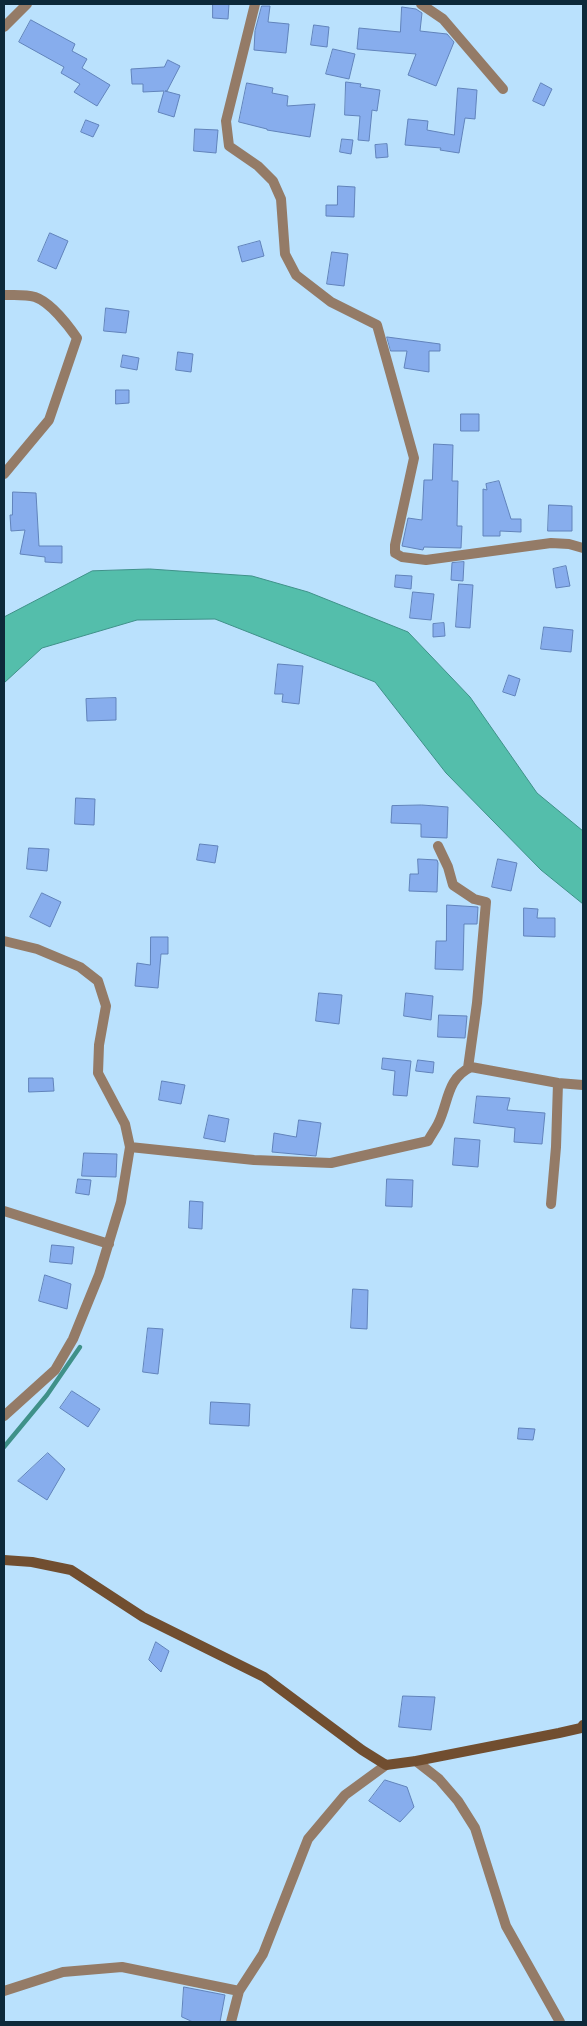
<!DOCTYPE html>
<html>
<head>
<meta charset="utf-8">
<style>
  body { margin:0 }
  #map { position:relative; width:587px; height:2026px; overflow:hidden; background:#bae1fd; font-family:Arial,sans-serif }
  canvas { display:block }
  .frame { position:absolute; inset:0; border:5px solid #0d293a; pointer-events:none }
</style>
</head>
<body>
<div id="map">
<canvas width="587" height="2026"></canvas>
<div class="frame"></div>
</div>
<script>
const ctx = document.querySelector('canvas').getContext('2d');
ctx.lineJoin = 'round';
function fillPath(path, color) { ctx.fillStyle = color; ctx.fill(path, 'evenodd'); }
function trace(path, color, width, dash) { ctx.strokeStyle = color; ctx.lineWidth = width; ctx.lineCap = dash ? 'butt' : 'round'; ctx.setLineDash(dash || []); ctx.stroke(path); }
const water = new Path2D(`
  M 150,569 L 252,576 L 308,592 L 408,632 L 470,697 L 537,793 L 583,831 L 583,904 L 541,870 L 446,773 L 375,682 L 215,619 L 137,620 L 42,648 L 4,683 L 4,617 L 92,571 Z`);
const stream = new Path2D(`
  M 4,1447 L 47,1395 L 80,1347`);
const building = new Path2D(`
  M 213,4 L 229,4 L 228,19 L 213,18 Z
  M 262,6 L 270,6 L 268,22 L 289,24 L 286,53 L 254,50 L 255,31 Z
  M 402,7 L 416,9 L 422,13 L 420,31 L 447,34 L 454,42 L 436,86 L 408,75 L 416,54 L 357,49 L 359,28 L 400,32 Z
  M 31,20 L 75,44 L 72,51 L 87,59 L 82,68 L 110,85 L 97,106 L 74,92 L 80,84 L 61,73 L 64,67 L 19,42 Z
  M 314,25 L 329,27 L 327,47 L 311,45 Z
  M 333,49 L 355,54 L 349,79 L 326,74 Z
  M 168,60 L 180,66 L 167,91 L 165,91 L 180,95 L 174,117 L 158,112 L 164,91 L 143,92 L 143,84 L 132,84 L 131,69 L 164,67 Z
  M 346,82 L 361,84 L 360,87 L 380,90 L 377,111 L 372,110 L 369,141 L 358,140 L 360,116 L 345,115 Z
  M 247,83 L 273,88 L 272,93 L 288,96 L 287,106 L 315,104 L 310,137 L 267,130 L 267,129 L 239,122 Z
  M 541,83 L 552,89 L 544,106 L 533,101 Z
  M 458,88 L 477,90 L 475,119 L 465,118 L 459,153 L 440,150 L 441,148 L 405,145 L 408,119 L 428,121 L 427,130 L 454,135 Z
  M 86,120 L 99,125 L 93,137 L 81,132 Z
  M 195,129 L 218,130 L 216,153 L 194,151 Z
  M 342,139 L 353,140 L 351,154 L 340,152 Z
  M 387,144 L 388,157 L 376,158 L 375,145 Z
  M 338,186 L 355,187 L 354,217 L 326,216 L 326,205 L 337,205 Z
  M 50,233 L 68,241 L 56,269 L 38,261 Z
  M 260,241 L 264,256 L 242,262 L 238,247 Z
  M 332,252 L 348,254 L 344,286 L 327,284 Z
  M 106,308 L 129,311 L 126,333 L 104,331 Z
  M 387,337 L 440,344 L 440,351 L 429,351 L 429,372 L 404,368 L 407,351 L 391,351 Z
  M 178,352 L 193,354 L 191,372 L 176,370 Z
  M 123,355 L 139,358 L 137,370 L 121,367 Z
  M 116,390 L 129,390 L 129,403 L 116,404 Z
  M 461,414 L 479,414 L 479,431 L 461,431 Z
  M 434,444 L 453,445 L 452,481 L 458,481 L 457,526 L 462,526 L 461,548 L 424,547 L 423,550 L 402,546 L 408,518 L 422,520 L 424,480 L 432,480 Z
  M 499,481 L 511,519 L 521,519 L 521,532 L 500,531 L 500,536 L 483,536 L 483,489 L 487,490 L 486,484 Z
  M 13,492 L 36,493 L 39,546 L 62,546 L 62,563 L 45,562 L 45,557 L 20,554 L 25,530 L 11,531 L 10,515 L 12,515 Z
  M 549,505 L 572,506 L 572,531 L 548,531 Z
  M 464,562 L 463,581 L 451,580 L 452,563 Z
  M 566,566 L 570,586 L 556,588 L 553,569 Z
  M 396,575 L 412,576 L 411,589 L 395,587 Z
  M 459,584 L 473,585 L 470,628 L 456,627 Z
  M 413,592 L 434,594 L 431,620 L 410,618 Z
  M 444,623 L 445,636 L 433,637 L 433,624 Z
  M 544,627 L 573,630 L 571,652 L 541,649 Z
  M 278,664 L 303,666 L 299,704 L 282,702 L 283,694 L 275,694 Z
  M 509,675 L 520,679 L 515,696 L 503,692 Z
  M 116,698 L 116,720 L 87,721 L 86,699 Z
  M 76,798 L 95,799 L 94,825 L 75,824 Z
  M 422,805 L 448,807 L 447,838 L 421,837 L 421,824 L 391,823 L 392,806 Z
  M 200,844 L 218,846 L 215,863 L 197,860 Z
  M 29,848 L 49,849 L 47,871 L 27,869 Z
  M 418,859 L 437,860 L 438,863 L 437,892 L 409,891 L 410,874 L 418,874 Z
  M 498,859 L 517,863 L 511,891 L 492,887 Z
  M 42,893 L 61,902 L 50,927 L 30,917 Z
  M 447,905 L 478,907 L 477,924 L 464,924 L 463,970 L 435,969 L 436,941 L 446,941 Z
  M 524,908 L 538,909 L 537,918 L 555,918 L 555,937 L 524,936 Z
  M 151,937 L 168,937 L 168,954 L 161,954 L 158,988 L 135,986 L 137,963 L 150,965 Z
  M 319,993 L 342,995 L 339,1024 L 316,1021 Z
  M 406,993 L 433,996 L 431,1020 L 404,1016 Z
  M 439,1015 L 467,1016 L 465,1038 L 438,1037 Z
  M 383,1058 L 411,1061 L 407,1096 L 393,1095 L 395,1071 L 382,1069 Z
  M 418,1060 L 434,1062 L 433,1073 L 416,1071 Z
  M 29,1078 L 53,1078 L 54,1091 L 29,1092 Z
  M 162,1081 L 185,1085 L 181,1104 L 159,1100 Z
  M 477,1096 L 510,1098 L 507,1110 L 545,1113 L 542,1144 L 514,1142 L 515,1128 L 474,1123 Z
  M 209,1115 L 229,1119 L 225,1142 L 204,1138 Z
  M 299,1120 L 321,1123 L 316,1156 L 272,1152 L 274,1133 L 296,1137 Z
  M 455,1138 L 480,1140 L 478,1167 L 453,1165 Z
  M 84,1153 L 117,1154 L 116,1177 L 82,1176 Z
  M 78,1179 L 91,1180 L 89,1195 L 76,1193 Z
  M 387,1179 L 413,1180 L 412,1207 L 386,1206 Z
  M 190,1201 L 203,1202 L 202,1229 L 189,1228 Z
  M 52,1245 L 74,1247 L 72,1264 L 50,1262 Z
  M 45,1275 L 71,1284 L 67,1309 L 39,1301 Z
  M 353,1289 L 368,1290 L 367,1329 L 351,1328 Z
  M 148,1328 L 163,1329 L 158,1374 L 143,1372 Z
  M 72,1391 L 100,1409 L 88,1427 L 60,1408 Z
  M 211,1402 L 250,1404 L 249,1426 L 210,1424 Z
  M 519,1428 L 535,1429 L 533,1440 L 518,1439 Z
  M 48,1453 L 65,1469 L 47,1500 L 18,1481 Z
  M 156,1642 L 169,1651 L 161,1672 L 149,1660 Z
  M 403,1696 L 435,1697 L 431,1730 L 399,1727 Z
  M 385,1780 L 407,1787 L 414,1807 L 400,1822 L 369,1801 Z
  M 184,1987 L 225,1995 L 220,2022 L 193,2022 L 182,2017 Z`);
const street = new Path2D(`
  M 255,4 L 226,121 L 229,146 L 258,166 L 273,181 L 281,199 L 285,254 L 296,275 L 331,302 L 377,325 L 414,458 L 395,545 L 395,553 L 402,557 L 426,560 L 551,543 L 569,544 L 583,548
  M 421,4 L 443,19 L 503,89
  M 4,27 L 27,4
  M 4,295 C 14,295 25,294 35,297 C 50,302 68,325 77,338 L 49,420 L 4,474
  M 438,846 L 448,867 L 453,885 L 474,899 L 486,902 L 477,1003 L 468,1068
  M 4,941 L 37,949 L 80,967 L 98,981 L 106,1006 L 99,1045 L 98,1073 L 125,1124 L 130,1147
  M 551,1204 L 556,1147 L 558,1083
  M 4,1211 L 109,1244
  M 4,1416 L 55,1370 L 73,1339 L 99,1275 L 121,1202 L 130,1147 L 254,1160 L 331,1163 L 428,1141 C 431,1135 435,1130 438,1124 C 449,1102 446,1079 471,1067 L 558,1083 L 583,1085
  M 416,1761 L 439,1779 L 458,1801 L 475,1828 L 506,1926 L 560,2022
  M 4,1991 L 63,1972 L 122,1967 L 239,1991 L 263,1954 L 308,1839 L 345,1795 L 386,1765
  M 231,2022 L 239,1991`);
const secondary = new Path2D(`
  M 4,1560 L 32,1562 L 71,1570 L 143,1617 L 264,1677 L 362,1750 L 386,1765 L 416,1761 L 559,1733 L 581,1728 L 583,1725`);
fillPath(water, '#54beab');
trace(water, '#3f9189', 1);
trace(stream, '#3f9189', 4.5);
fillPath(building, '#87aded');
trace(building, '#6183bb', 1);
trace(street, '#947b67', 10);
trace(secondary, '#714e30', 10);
</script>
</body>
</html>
